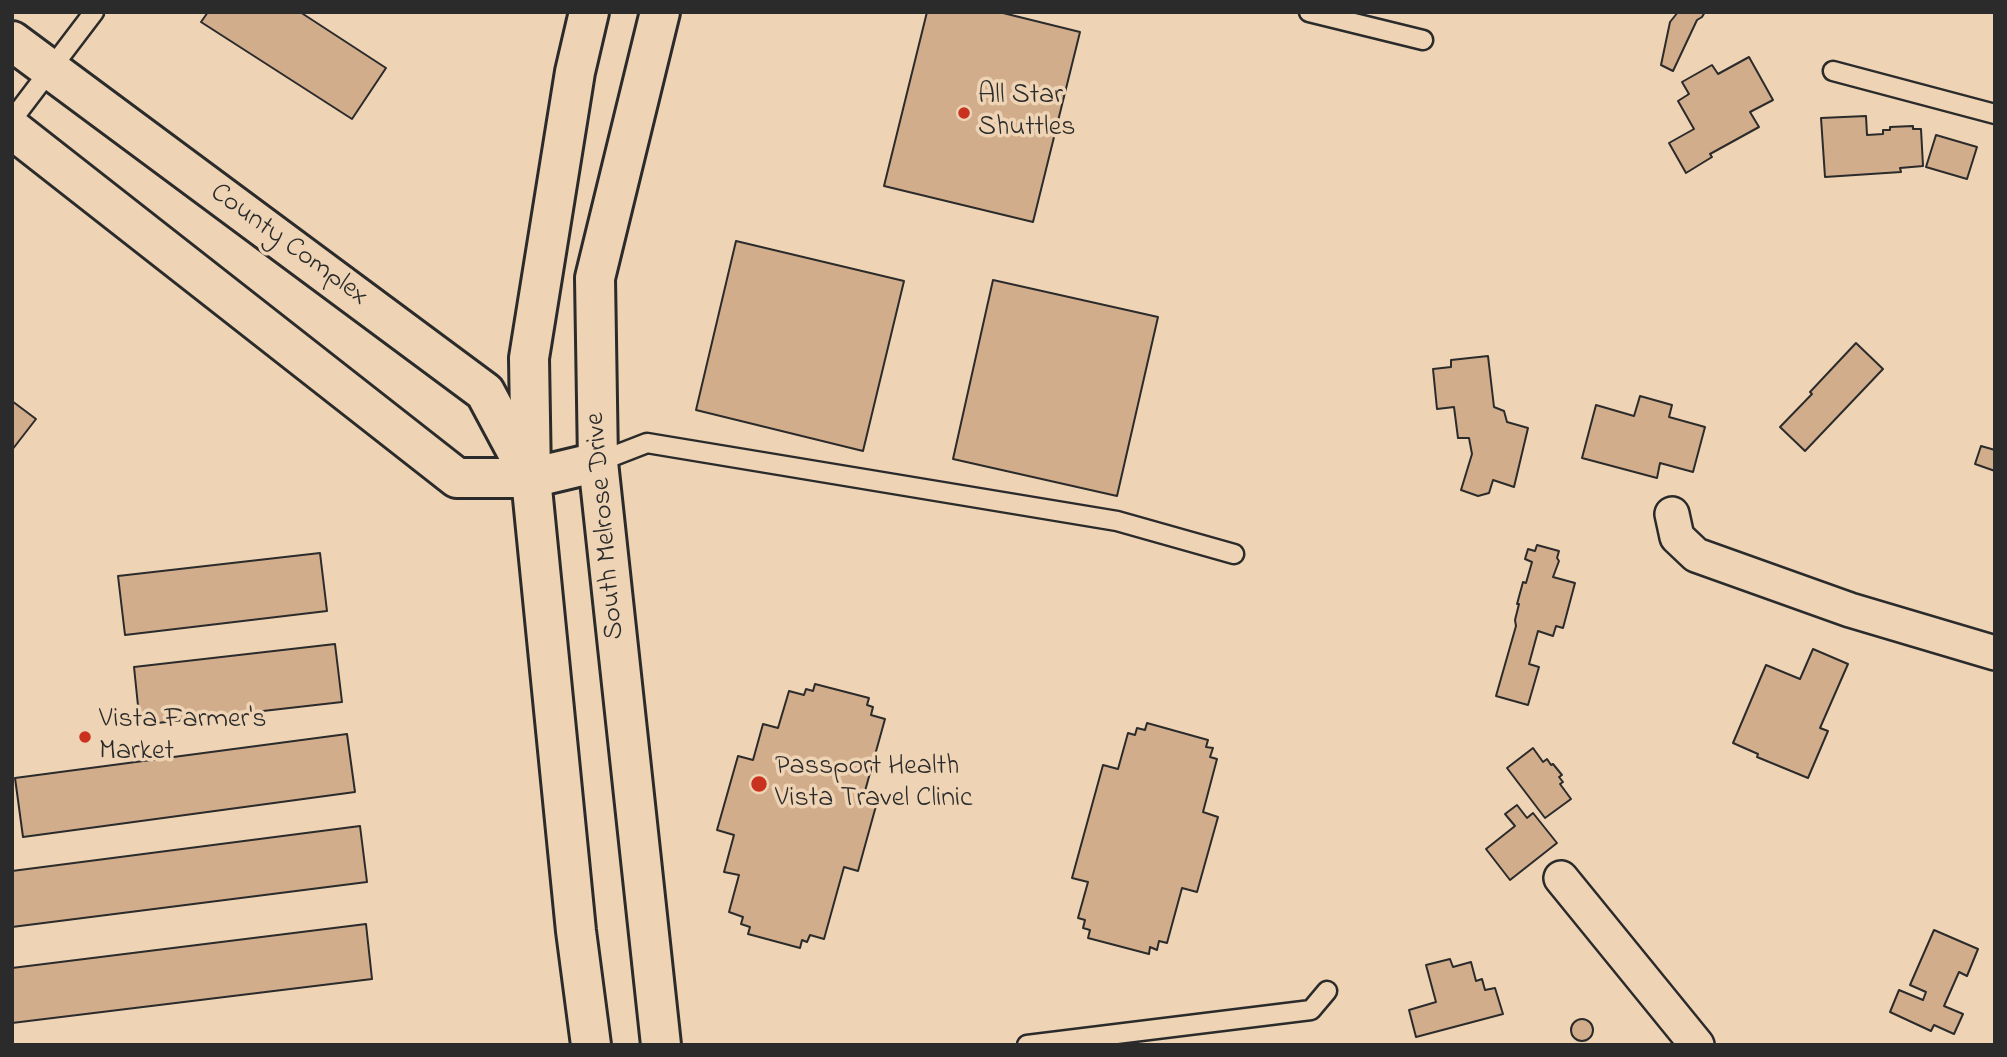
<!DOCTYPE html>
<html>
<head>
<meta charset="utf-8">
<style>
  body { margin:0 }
  #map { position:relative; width:2007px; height:1057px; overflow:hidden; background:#eed4b5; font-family:"Indie Flower",sans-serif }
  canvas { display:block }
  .frame { position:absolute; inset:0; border:14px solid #2b2b2b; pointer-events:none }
</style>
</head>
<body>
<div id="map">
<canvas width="2007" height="1057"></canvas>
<div class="frame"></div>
</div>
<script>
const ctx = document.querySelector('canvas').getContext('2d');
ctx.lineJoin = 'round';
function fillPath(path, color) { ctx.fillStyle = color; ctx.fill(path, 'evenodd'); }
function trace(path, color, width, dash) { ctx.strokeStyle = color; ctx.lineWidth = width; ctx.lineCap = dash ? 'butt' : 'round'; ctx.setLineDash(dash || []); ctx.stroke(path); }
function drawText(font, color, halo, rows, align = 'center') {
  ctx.font = font + ' "Indie Flower",sans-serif'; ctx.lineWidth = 7; ctx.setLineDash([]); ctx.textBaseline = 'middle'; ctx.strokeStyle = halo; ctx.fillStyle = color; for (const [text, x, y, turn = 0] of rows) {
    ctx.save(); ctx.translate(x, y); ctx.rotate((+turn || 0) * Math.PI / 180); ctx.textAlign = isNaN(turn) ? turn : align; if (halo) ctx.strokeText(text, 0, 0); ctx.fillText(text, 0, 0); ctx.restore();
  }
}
const building = new Path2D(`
  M 208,12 L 300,12 L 386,68 L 352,119 L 201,22 Z
  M 927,12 L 999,12 L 1080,32 L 1033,222 L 884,186 Z
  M 1678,12 L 1705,12 L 1702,17 L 1697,20 L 1673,71 L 1661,65 L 1670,22 Z
  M 1749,57 L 1773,100 L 1750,112 L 1759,127 L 1710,154 L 1712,157 L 1686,173 L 1669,143 L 1694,129 L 1678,101 L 1689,94 L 1682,82 L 1712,65 L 1718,74 Z
  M 1866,116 L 1867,135 L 1883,134 L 1883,130 L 1890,130 L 1890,127 L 1913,126 L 1913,129 L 1921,129 L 1923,166 L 1900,168 L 1901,172 L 1825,177 L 1821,118 Z
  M 1936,135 L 1977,147 L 1967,179 L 1926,167 Z
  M 736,241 L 904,281 L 863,451 L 696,410 Z
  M 993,280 L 1158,317 L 1117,496 L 953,459 Z
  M 1856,343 L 1883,369 L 1805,451 L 1780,427 L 1812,394 L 1810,392 Z
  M 1488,356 L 1494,407 L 1504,411 L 1507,422 L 1528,428 L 1514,487 L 1493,480 L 1489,493 L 1478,496 L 1461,490 L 1472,454 L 1469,438 L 1458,438 L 1454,407 L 1437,409 L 1433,369 L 1451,367 L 1451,360 Z
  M 1640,396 L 1672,405 L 1669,417 L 1705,427 L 1693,472 L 1660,463 L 1657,478 L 1582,458 L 1596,405 L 1634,416 Z
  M 12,401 L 36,419 L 12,450 Z
  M 1981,446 L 1995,450 L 1995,471 L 1975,464 Z
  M 1537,545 L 1559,551 L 1557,558 L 1559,561 L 1553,577 L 1575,583 L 1563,628 L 1556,626 L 1553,636 L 1538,631 L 1529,664 L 1539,667 L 1528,705 L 1496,696 L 1516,626 L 1515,620 L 1519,604 L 1517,604 L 1523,582 L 1526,583 L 1532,562 L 1525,559 L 1528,549 L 1535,551 Z
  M 320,553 L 327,611 L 125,635 L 118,576 Z
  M 335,644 L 342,702 L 140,725 L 134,667 Z
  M 1813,649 L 1848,664 L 1820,728 L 1828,731 L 1808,778 L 1757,757 L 1758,754 L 1733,743 L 1766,665 L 1800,679 Z
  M 815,684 L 869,698 L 867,705 L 873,707 L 871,715 L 885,719 L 865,791 L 879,795 L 858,871 L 844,867 L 824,939 L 810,935 L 807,942 L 802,940 L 800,948 L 748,934 L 750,927 L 741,924 L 743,917 L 729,912 L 739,875 L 724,872 L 734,835 L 717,830 L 738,756 L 753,760 L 763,724 L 778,728 L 789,691 L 804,695 L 806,689 L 813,691 Z
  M 1147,723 L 1208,740 L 1206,747 L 1213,748 L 1210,757 L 1217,759 L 1203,812 L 1218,817 L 1197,892 L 1182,888 L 1167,943 L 1159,941 L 1157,950 L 1150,947 L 1149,954 L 1088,938 L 1090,930 L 1083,928 L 1085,920 L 1078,918 L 1088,882 L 1072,878 L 1103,765 L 1118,769 L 1128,733 L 1135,735 L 1137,728 L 1145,730 Z
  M 347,734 L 355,792 L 23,837 L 15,778 Z
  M 1533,748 L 1543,762 L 1547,759 L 1551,765 L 1553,764 L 1562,775 L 1559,777 L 1563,782 L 1560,784 L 1571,799 L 1545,818 L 1507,768 Z
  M 1517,805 L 1527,818 L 1533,813 L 1557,843 L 1510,880 L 1486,849 L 1515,826 L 1505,814 Z
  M 360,826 L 367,882 L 12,927 L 12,871 Z
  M 366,924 L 372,979 L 12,1023 L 12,968 Z
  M 1934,930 L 1978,949 L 1967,976 L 1959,972 L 1944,1006 L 1963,1014 L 1954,1034 L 1934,1025 L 1931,1031 L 1890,1012 L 1899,990 L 1923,1000 L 1926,992 L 1910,985 Z
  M 1450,959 L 1453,967 L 1471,962 L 1476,981 L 1482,979 L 1485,990 L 1495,988 L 1503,1014 L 1416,1037 L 1409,1010 L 1436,1002 L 1426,965 Z
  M1571 1030a11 11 0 1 1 22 0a11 11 0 1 1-22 0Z`);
const lane = new Path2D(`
  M 1309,12 L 1423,40
  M 1833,71 L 1995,114
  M 12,120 L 94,12
  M 598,462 L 647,443 L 1117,521 L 1234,554
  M 1027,1045 L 1311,1010 L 1327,991`);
const street = new Path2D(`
  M 1672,514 L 1677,537 L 1696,555 L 1850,610 L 1995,653
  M 1561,878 L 1697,1045`);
const secondary = new Path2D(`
  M 12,41 L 485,392 L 531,478
  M 12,129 L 457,478 L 531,478 L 598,462`);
const primary = new Path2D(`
  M 589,12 L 575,72 L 529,358 L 531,478 L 576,931 L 591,1045
  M 660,12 L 595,278 L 598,462 L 661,1045`);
const markers = [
  [964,113,7,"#c8321e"],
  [85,737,7,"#c8321e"],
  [759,784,9,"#c8321e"]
];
const poiNames = [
  ["All Star",978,97],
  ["Shuttles",978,129],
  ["Vista Farmer's",99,721],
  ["Market",99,753],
  ["Passport Health",775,768],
  ["Vista Travel Clinic",775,800]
];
const streetNames = [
  ["County Complex",288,246,36],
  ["South Melrose Drive",607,526,-95]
];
fillPath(building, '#d2ad8c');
trace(building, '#2b2b2b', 2);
trace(lane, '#2b2b2b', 23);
trace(street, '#2b2b2b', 38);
trace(secondary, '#2b2b2b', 44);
trace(primary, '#2b2b2b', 44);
trace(lane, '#eed4b5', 18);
trace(street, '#eed4b5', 33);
trace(secondary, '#eed4b5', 38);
trace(primary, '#eed4b5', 38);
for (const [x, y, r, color] of markers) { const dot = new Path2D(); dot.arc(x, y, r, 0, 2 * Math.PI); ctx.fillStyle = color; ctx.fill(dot); trace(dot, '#eed4b5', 2.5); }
drawText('28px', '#2b2b2b', '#eed4b5', poiNames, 'left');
drawText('28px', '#2b2b2b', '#eed4b5', streetNames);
</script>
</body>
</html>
